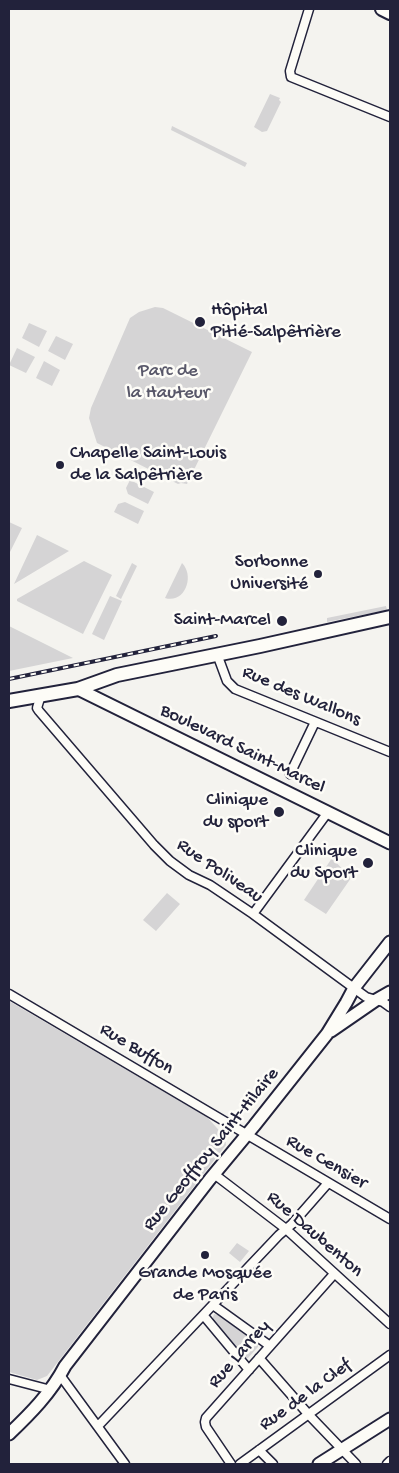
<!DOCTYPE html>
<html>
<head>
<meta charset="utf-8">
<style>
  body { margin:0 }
  #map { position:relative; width:399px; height:1473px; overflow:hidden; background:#f4f3ef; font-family:"Gochi Hand",sans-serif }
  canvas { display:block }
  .frame { position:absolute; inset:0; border:10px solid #22223b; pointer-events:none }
</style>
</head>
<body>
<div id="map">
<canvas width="399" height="1473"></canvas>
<div class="frame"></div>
</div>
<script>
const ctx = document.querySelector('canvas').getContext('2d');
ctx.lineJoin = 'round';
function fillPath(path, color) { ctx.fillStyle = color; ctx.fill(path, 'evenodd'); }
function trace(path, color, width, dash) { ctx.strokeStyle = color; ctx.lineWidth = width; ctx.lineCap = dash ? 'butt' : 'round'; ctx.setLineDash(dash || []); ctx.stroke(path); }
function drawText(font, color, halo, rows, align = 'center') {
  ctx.font = font + ' "Gochi Hand",sans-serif'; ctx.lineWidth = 5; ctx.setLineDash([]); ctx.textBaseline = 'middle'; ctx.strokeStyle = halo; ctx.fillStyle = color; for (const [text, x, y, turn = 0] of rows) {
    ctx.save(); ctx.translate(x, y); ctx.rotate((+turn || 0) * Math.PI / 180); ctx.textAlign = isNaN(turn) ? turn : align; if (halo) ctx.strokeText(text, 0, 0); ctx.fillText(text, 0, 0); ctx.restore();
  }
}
const green = new Path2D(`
  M 270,94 L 280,98 L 279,100 L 281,102 L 267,131 L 262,132 L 254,127 Z
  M 172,126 L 247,163 L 245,167 L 171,130 Z
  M 155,307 L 163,308 L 252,352 L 187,484 L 181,483 L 178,484 L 97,443 L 89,418 L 91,408 L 130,318 L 139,312 Z
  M 29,323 L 47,331 L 39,347 L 22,338 Z
  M 56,336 L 73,344 L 65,360 L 48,351 Z
  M 17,348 L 35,357 L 26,373 L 9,365 Z
  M 44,361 L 60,370 L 52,386 L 36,378 Z
  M 130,480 L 154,492 L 148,504 L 128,494 L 126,488 Z
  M 125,502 L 144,511 L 138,524 L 114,512 L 118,504 Z
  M 9,522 L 22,528 L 9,554 Z
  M 37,535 L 69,551 L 14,584 Z
  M 84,561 L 112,575 L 83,634 L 17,601 L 17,599 Z
  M 132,563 L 137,566 L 121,599 L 116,596 Z
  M 182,563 C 195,576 185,604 165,598 Z
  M 110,596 L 122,601 L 104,640 L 92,634 Z
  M 386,606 L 387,610 L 327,622 L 327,618 Z
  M 9,626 L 73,658 L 9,671 Z
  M 332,858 L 351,878 L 326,914 L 304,900 Z
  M 167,893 L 180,904 L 156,931 L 143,920 Z
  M 9,1001 L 207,1117 L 225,1137 L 226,1145 L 47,1376 L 37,1380 L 9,1372 Z
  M 237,1243 L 249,1251 L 240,1262 L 229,1253 Z
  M 214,1314 L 218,1315 L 258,1344 L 258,1347 L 248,1358 L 245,1358 L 213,1320 L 213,1317 Z`);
const street = new Path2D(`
  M 309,9 L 290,71 L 291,77 L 390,117
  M 217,654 L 227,681 L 235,689 L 390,752
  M 41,695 L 37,708 L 39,711 L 154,845 L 170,861 L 189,875 L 210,885 L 253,914 L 366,997 L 383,1002 L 390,1007
  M 290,774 L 315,722
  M 253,914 L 328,812
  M 9,994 L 390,1219
  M 214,1174 L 286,1229 L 390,1324
  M 213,1305 L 270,1346
  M 204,1316 L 249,1370
  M 259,1358 L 309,1415 L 356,1464
  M 60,1375 L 125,1464
  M 9,1379 L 51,1390
  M 98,1426 L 279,1235 L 292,1224 L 328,1183
  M 259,1450 L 273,1464
  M 231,1464 L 206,1427 L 205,1422 L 206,1418 L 334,1274
  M 240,1464 L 390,1355
  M 387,1464 L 390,1461`);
const secondary = new Path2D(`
  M 78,689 L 390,843
  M 331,1031 L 376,1000 L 390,992
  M 9,1434 C 30,1414 51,1393 65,1366 L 210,1179 L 254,1126 L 327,1034 L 346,1003 L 354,988 L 390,942
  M 319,1464 L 390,1419`);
const primary = new Path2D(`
  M 382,9 L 390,13
  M 9,701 L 78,689 L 117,675 L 260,646 L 390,617`);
const rail = new Path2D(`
  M 9,679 L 216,636`);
const markers = [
  [200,322,6,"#22223b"],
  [60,465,5,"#22223b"],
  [318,574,5,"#22223b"],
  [282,621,6,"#22223b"],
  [279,812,6,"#22223b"],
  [368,863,6,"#22223b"],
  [205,1255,5,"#22223b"]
];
const poiNames = [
  ["Hôpital",211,311,"left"],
  ["Pitié-Salpêtrière",211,333,"left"],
  ["Chapelle Saint-Louis",70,454,"left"],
  ["de la Salpêtrière",70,476,"left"],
  ["Sorbonne",308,563],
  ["Université",308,585],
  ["Saint-Marcel",271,621],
  ["Clinique",268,801],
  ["du sport",268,823],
  ["Clinique",357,852],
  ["du Sport",357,874],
  ["Grande Mosquée",205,1274,"center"],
  ["de Paris",205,1296,"center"]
];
const parkNames = [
  ["Parc de",168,372],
  ["la Hauteur",168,394]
];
const streetNames = [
  ["Rue des Wallons",301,697,23],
  ["Boulevard Saint-Marcel",242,750,26],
  ["Rue Poliveau",219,872,34],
  ["Rue Buffon",136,1050,31],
  ["Rue Geoffroy Saint-Hilaire",212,1150,-51],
  ["Rue Censier",326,1163,30],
  ["Rue Daubenton",314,1235,41],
  ["Rue Larrey",240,1355,-49],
  ["Rue de la Clef",306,1396,-36]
];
fillPath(green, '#d5d4d5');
trace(street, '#22223b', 11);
trace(secondary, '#22223b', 15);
trace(primary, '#22223b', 16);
trace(street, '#fdfcf7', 8);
trace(secondary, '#fdfcf7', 11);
trace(primary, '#fdfcf7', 12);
trace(rail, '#22223b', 4);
trace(rail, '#fdfcf7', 2, [5.5]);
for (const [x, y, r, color] of markers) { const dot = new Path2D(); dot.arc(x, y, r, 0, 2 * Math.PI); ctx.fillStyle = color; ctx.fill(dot); trace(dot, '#fdfcf7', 2); }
drawText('19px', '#22223b', '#fdfcf7', poiNames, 'right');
drawText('19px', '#585769', '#fdfcf7', parkNames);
drawText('19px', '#22223b', '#fdfcf7', streetNames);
</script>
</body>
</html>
